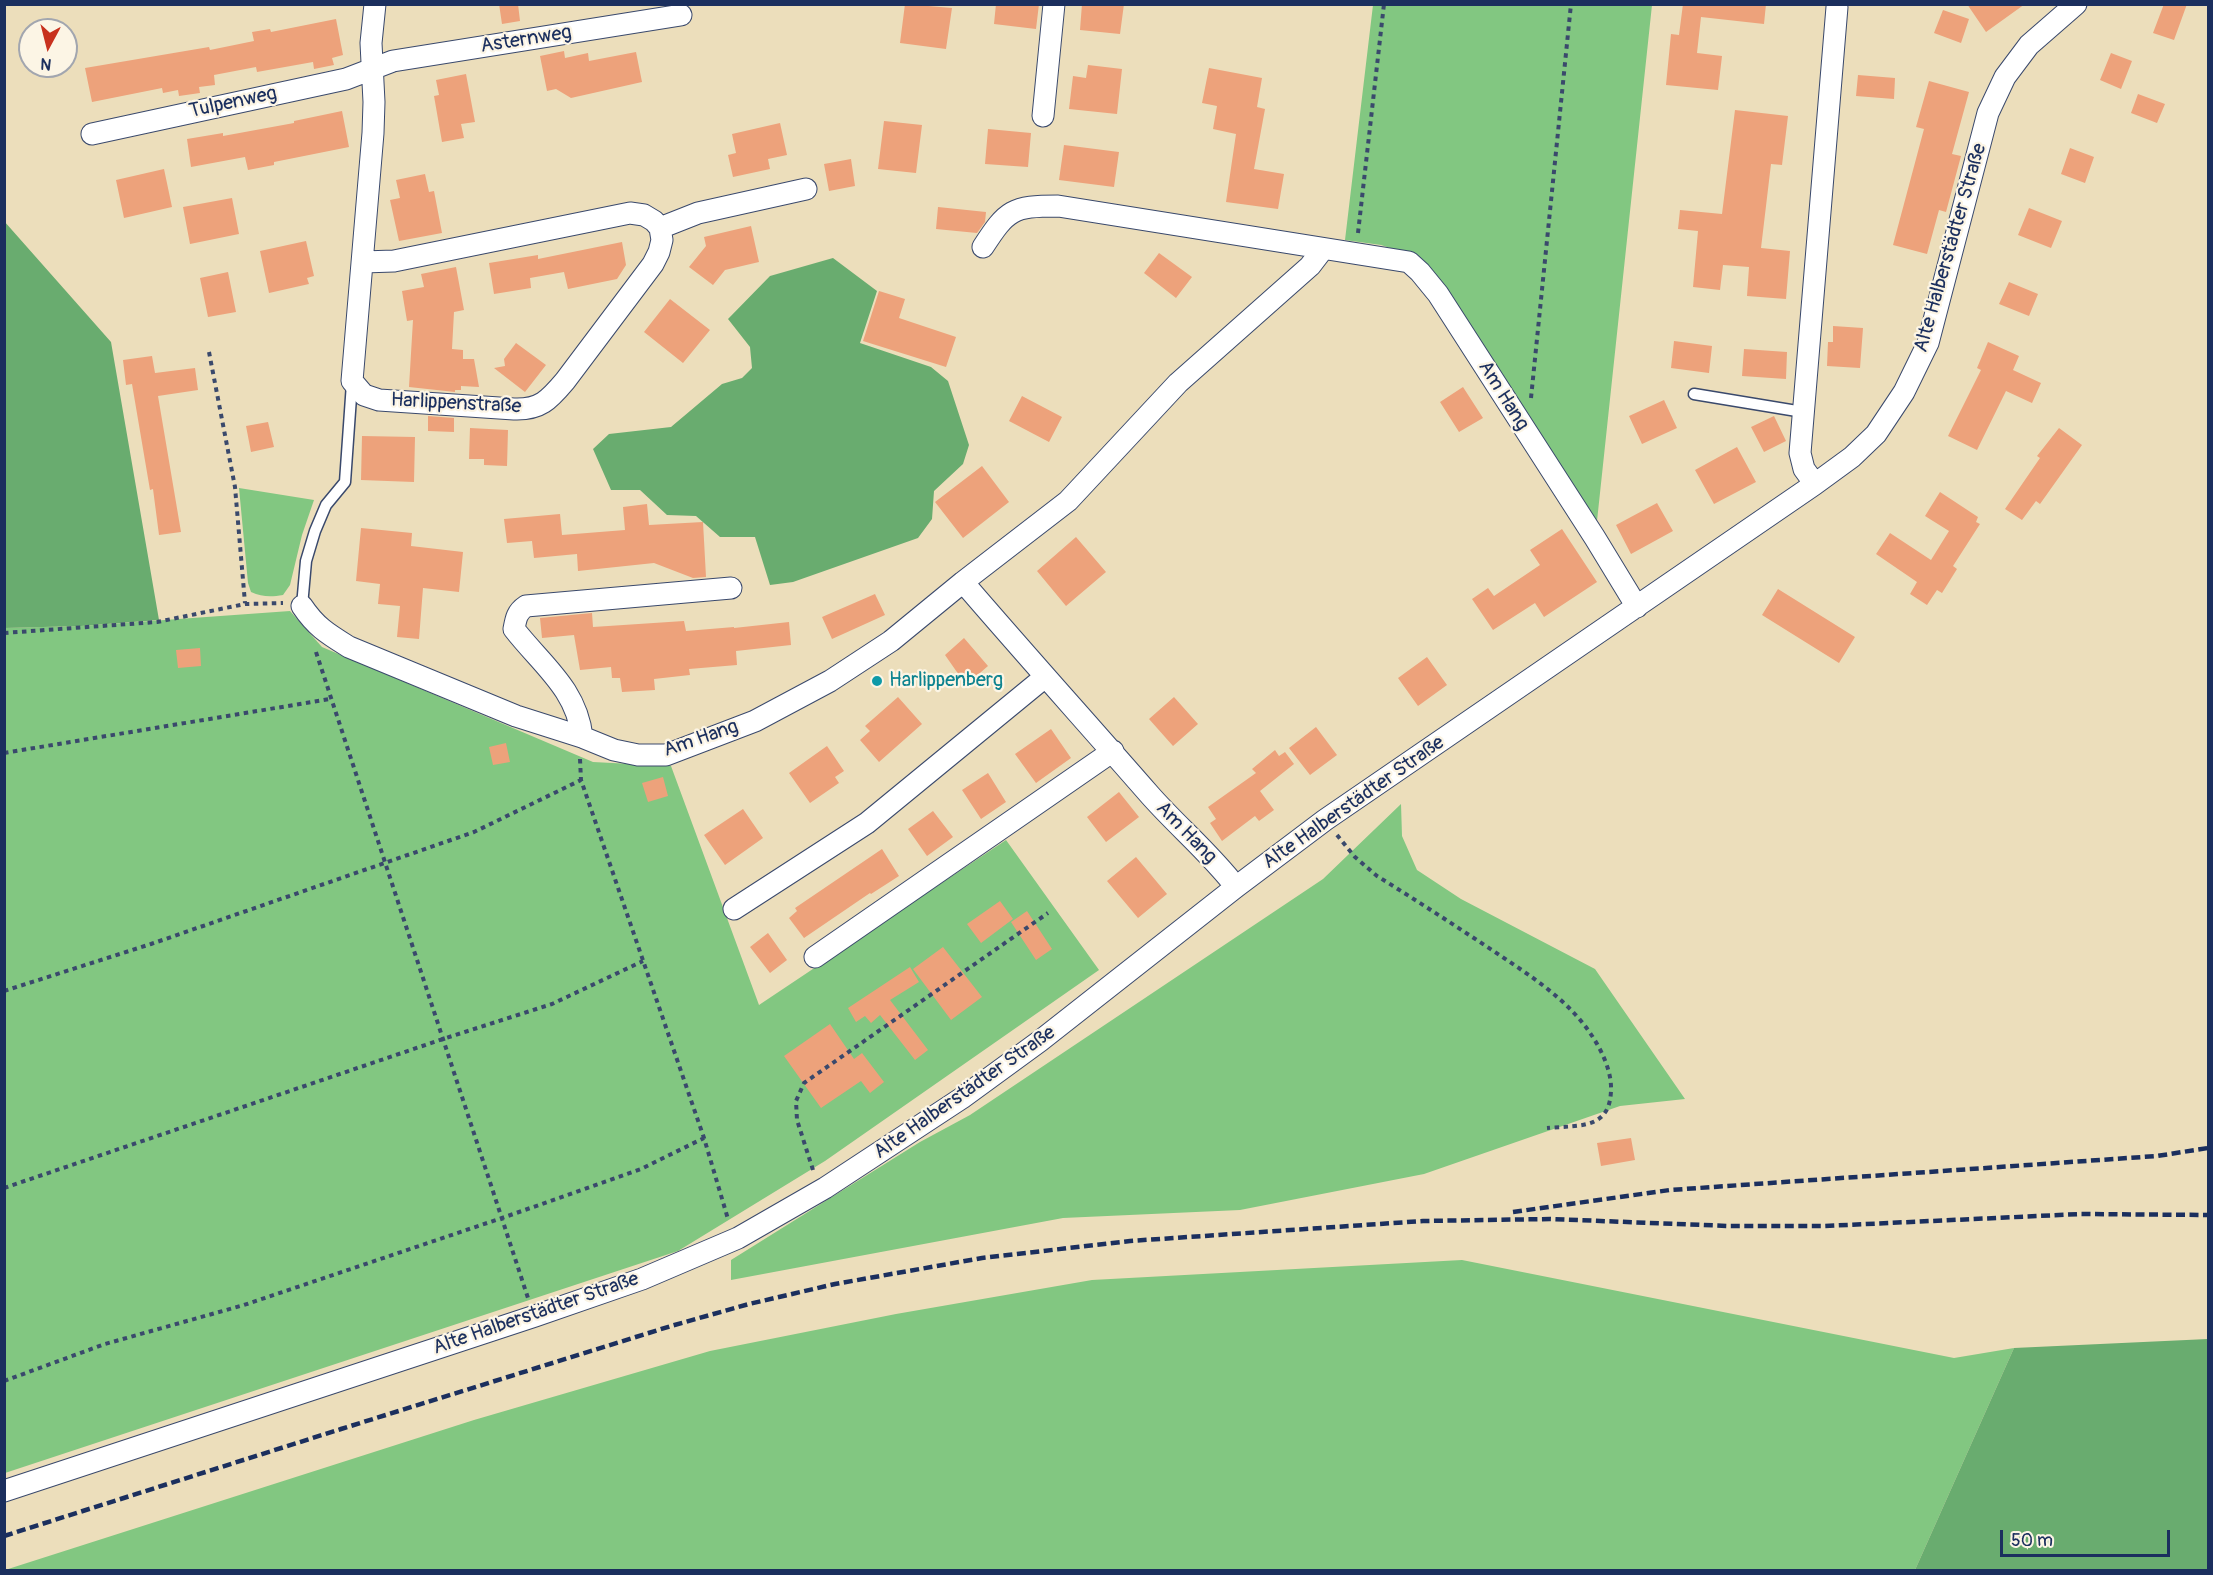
<!DOCTYPE html>
<html>
<head>
<meta charset="utf-8">
<style>
  body { margin:0 }
  #map { position:relative; width:2213px; height:1575px; overflow:hidden; background:#ecdebb; font-family:Pangolin,sans-serif }
  canvas { display:block }
  .frame { position:absolute; inset:0; border:6px solid #1b2f5e; pointer-events:none }
  .north { position:absolute; left:18px; top:18px; width:60px; height:60px; box-sizing:border-box; background:#fcf5e5; border:2px solid #a2a6af; border-radius:50%; rotate:187deg; font-size:16px; font-weight:700; line-height:24px; text-align:center; color:#1b2f5e }
  .north::after { content:''; display:block; margin:auto; width:21px; height:27px; background:#c8321e; clip-path:polygon(50% 0,100% 100%,50% 72%,0 100%) }
  .scale { position:absolute; left:2000px; top:1530px; width:170px; height:27px; box-sizing:border-box; border:3px solid #1b2f5e; border-top:0; padding-left:8px; font-size:18px; line-height:21px; white-space:nowrap; color:#1b2f5e; -webkit-text-stroke:4px #fcf5e5; paint-order:stroke }
</style>
</head>
<body>
<div id="map">
<canvas width="2213" height="1575"></canvas>
<div class="frame"></div>
<div class="north">N</div>
<div class="scale">50 m</div>
</div>
<script>
const ctx = document.querySelector('canvas').getContext('2d');
ctx.lineJoin = 'round';
function fillPath(path, color) { ctx.fillStyle = color; ctx.fill(path, 'evenodd'); }
function trace(path, color, width, dash) { ctx.strokeStyle = color; ctx.lineWidth = width; ctx.lineCap = dash ? 'butt' : 'round'; ctx.setLineDash(dash || []); ctx.stroke(path); }
function drawText(font, color, halo, rows, align = 'center') {
  ctx.font = font + ' Pangolin,sans-serif'; ctx.lineWidth = 4.5; ctx.setLineDash([]); ctx.textBaseline = 'middle'; ctx.strokeStyle = halo; ctx.fillStyle = color; for (const [text, x, y, turn = 0] of rows) {
    ctx.save(); ctx.translate(x, y); ctx.rotate((+turn || 0) * Math.PI / 180); ctx.textAlign = isNaN(turn) ? turn : align; if (halo) ctx.strokeText(text, 0, 0); ctx.fillText(text, 0, 0); ctx.restore();
  }
}
const green = new Path2D(`
  M 1373,5 L 1652,5 L 1597,521 L 1448,292 L 1421,258 L 1381,245 L 1345,240 Z
  M 239,488 L 314,500 L 302,535 L 290,585 L 283,595 C 271,597 262,597 251,592 L 248,583 Z
  M 290,611 L 322,647 L 593,762 L 671,766 L 759,1005 L 1006,840 L 1099,970 L 825,1161 L 678,1251 L 5,1473 L 4,628 L 81,626 Z
  M 1401,804 L 1402,836 L 1417,870 L 1461,899 L 1595,969 L 1685,1099 L 1620,1106 L 1424,1174 L 1240,1210 L 1063,1218 L 731,1280 L 731,1260 L 920,1142 L 970,1115 L 1323,879 Z
  M 1462,1260 L 1954,1358 L 2014,1348 L 1915,1570 L 5,1570 L 474,1420 L 710,1351 L 896,1314 L 1092,1280 Z`);
const forest = new Path2D(`
  M 4,221 L 111,342 L 159,620 L 81,626 L 5,628 Z
  M 833,258 L 877,291 L 860,343 L 931,367 L 948,381 L 969,445 L 963,464 L 934,491 L 932,519 L 918,538 L 793,582 L 770,585 L 755,537 L 720,537 L 696,516 L 667,515 L 640,490 L 611,490 L 593,449 L 609,434 L 671,427 L 722,384 L 742,378 L 752,368 L 750,347 L 728,319 L 770,276 Z
  M 2208,1339 L 2208,1570 L 1915,1570 L 2014,1348 Z`);
const building = new Path2D(`
  M 499,4 L 518,4 L 520,21 L 502,24 Z
  M 905,4 L 952,8 L 946,49 L 900,43 Z
  M 996,4 L 1039,4 L 1036,29 L 994,24 Z
  M 1082,4 L 1124,4 L 1120,34 L 1080,30 Z
  M 1683,4 L 1766,4 L 1764,24 L 1701,17 L 1697,53 L 1722,56 L 1718,90 L 1666,85 L 1671,34 L 1679,35 Z
  M 1967,4 L 2025,4 L 1986,32 Z
  M 2164,4 L 2187,4 L 2174,40 L 2153,33 Z
  M 1943,10 L 1969,19 L 1961,43 L 1934,33 Z
  M 336,19 L 343,55 L 332,58 L 334,65 L 314,69 L 313,62 L 257,72 L 256,67 L 214,75 L 215,85 L 199,87 L 200,93 L 179,96 L 178,90 L 163,93 L 162,88 L 92,102 L 85,68 L 209,47 L 210,50 L 254,41 L 252,32 L 270,29 L 271,32 Z
  M 564,51 L 565,58 L 588,53 L 589,61 L 636,52 L 642,82 L 571,98 L 556,89 L 547,91 L 540,56 Z
  M 2111,53 L 2132,61 L 2121,89 L 2100,80 Z
  M 1088,65 L 1122,69 L 1117,114 L 1069,109 L 1073,76 L 1086,78 Z
  M 1209,68 L 1262,78 L 1257,107 L 1265,109 L 1254,169 L 1284,174 L 1278,209 L 1226,202 L 1236,134 L 1213,129 L 1217,106 L 1202,103 Z
  M 466,74 L 475,122 L 461,124 L 464,138 L 442,142 L 434,96 L 439,95 L 436,80 Z
  M 1858,75 L 1895,78 L 1894,99 L 1856,96 Z
  M 1929,81 L 1969,92 L 1952,154 L 1961,156 L 1946,212 L 1939,210 L 1927,254 L 1893,245 L 1924,129 L 1916,127 Z
  M 2138,94 L 2165,104 L 2157,123 L 2131,113 Z
  M 1735,110 L 1788,116 L 1782,165 L 1771,164 L 1761,248 L 1790,251 L 1786,299 L 1747,296 L 1749,267 L 1723,265 L 1720,290 L 1693,287 L 1698,231 L 1678,229 L 1680,210 L 1722,214 Z
  M 342,111 L 349,147 L 274,162 L 274,165 L 248,170 L 245,157 L 191,167 L 187,139 L 223,133 L 223,136 L 294,123 L 294,121 Z
  M 884,121 L 922,125 L 916,173 L 878,169 Z
  M 780,123 L 787,155 L 768,159 L 770,169 L 733,177 L 728,155 L 736,153 L 732,134 Z
  M 988,129 L 1031,133 L 1028,167 L 985,164 Z
  M 1064,145 L 1119,152 L 1114,187 L 1059,180 Z
  M 2070,148 L 2094,157 L 2085,183 L 2061,174 Z
  M 851,159 L 855,186 L 829,191 L 824,164 Z
  M 164,169 L 172,207 L 124,218 L 116,180 Z
  M 425,174 L 429,192 L 434,191 L 442,233 L 399,241 L 390,200 L 400,198 L 396,180 Z
  M 232,198 L 239,234 L 190,244 L 183,207 Z
  M 938,207 L 986,212 L 985,222 L 977,233 L 936,229 Z
  M 2029,208 L 2062,221 L 2051,248 L 2018,235 Z
  M 751,226 L 759,262 L 725,270 L 713,285 L 689,267 L 706,246 L 704,237 Z
  M 306,241 L 314,276 L 307,278 L 309,284 L 269,293 L 260,251 Z
  M 622,242 L 626,265 L 617,279 L 568,289 L 564,272 L 530,278 L 531,288 L 494,294 L 489,263 L 538,255 L 538,259 Z
  M 1159,253 L 1192,277 L 1176,298 L 1144,273 Z
  M 456,267 L 464,310 L 454,312 L 452,349 L 463,350 L 463,359 L 474,359 L 479,387 L 461,386 L 461,390 L 455,390 L 455,392 L 409,387 L 413,320 L 407,321 L 402,291 L 424,287 L 421,274 Z
  M 228,272 L 236,312 L 208,317 L 200,278 Z
  M 2009,282 L 2038,294 L 2029,316 L 1999,304 Z
  M 879,291 L 905,299 L 899,318 L 956,337 L 946,367 L 863,341 Z
  M 670,299 L 710,330 L 683,363 L 644,332 Z
  M 1833,326 L 1863,328 L 1860,368 L 1827,366 L 1828,342 L 1833,342 Z
  M 1674,341 L 1712,346 L 1709,373 L 1671,368 Z
  M 1988,342 L 2019,356 L 2013,370 L 2041,383 L 2032,403 L 2006,391 L 1977,450 L 1948,436 L 1981,370 L 1977,368 Z
  M 516,343 L 546,365 L 525,392 L 494,368 L 505,366 L 504,359 Z
  M 1744,349 L 1787,352 L 1786,379 L 1742,376 Z
  M 152,356 L 155,373 L 195,368 L 198,390 L 158,396 L 181,532 L 159,535 L 153,489 L 150,490 L 132,384 L 126,385 L 123,360 Z
  M 1463,387 L 1483,418 L 1459,432 L 1440,402 Z
  M 1022,396 L 1062,417 L 1049,442 L 1009,421 Z
  M 1664,400 L 1677,428 L 1642,444 L 1629,416 Z
  M 428,416 L 454,418 L 454,432 L 428,431 Z
  M 1774,416 L 1786,441 L 1764,452 L 1751,427 Z
  M 268,422 L 274,447 L 251,452 L 246,426 Z
  M 470,428 L 508,430 L 507,466 L 484,465 L 484,459 L 469,459 Z
  M 2059,428 L 2082,445 L 2040,504 L 2036,501 L 2022,520 L 2005,509 L 2040,458 L 2037,456 Z
  M 362,436 L 415,437 L 414,482 L 361,480 Z
  M 1737,447 L 1756,482 L 1714,504 L 1695,470 Z
  M 982,466 L 1009,502 L 963,538 L 935,502 Z
  M 1940,492 L 1978,517 L 1976,522 L 1980,524 L 1953,566 L 1957,569 L 1942,593 L 1937,590 L 1927,605 L 1910,594 L 1917,582 L 1876,554 L 1890,533 L 1931,560 L 1949,531 L 1925,516 Z
  M 1657,503 L 1673,531 L 1631,554 L 1616,525 Z
  M 647,504 L 649,525 L 703,522 L 706,577 L 693,578 L 654,563 L 578,571 L 577,554 L 534,558 L 532,541 L 507,543 L 504,519 L 560,514 L 562,535 L 625,530 L 623,507 Z
  M 361,528 L 412,533 L 411,546 L 463,552 L 459,592 L 423,588 L 419,639 L 397,637 L 400,606 L 378,604 L 380,584 L 356,581 Z
  M 1562,529 L 1597,582 L 1544,617 L 1535,603 L 1493,630 L 1472,599 L 1488,588 L 1494,596 L 1540,565 L 1530,550 Z
  M 1076,537 L 1106,572 L 1066,606 L 1037,571 Z
  M 1778,589 L 1855,637 L 1839,663 L 1762,615 Z
  M 875,594 L 885,615 L 832,639 L 822,617 Z
  M 592,613 L 593,627 L 684,621 L 686,631 L 734,627 L 734,628 L 789,622 L 791,645 L 736,651 L 737,665 L 689,669 L 690,675 L 654,679 L 655,690 L 622,692 L 620,678 L 612,678 L 611,667 L 580,670 L 574,635 L 542,638 L 540,618 Z
  M 964,638 L 988,666 L 966,685 L 945,655 Z
  M 200,648 L 201,666 L 178,668 L 176,650 Z
  M 1427,657 L 1447,685 L 1418,706 L 1398,678 Z
  M 898,697 L 922,724 L 879,762 L 860,740 L 870,731 L 865,726 Z
  M 1174,697 L 1198,724 L 1173,746 L 1149,719 Z
  M 1316,727 L 1337,755 L 1310,775 L 1289,748 Z
  M 1051,729 L 1071,758 L 1036,783 L 1015,754 Z
  M 506,743 L 510,762 L 493,765 L 489,747 Z
  M 827,746 L 844,771 L 835,777 L 839,783 L 810,803 L 789,773 Z
  M 1275,750 L 1279,756 L 1285,752 L 1294,764 L 1260,791 L 1274,810 L 1259,821 L 1255,816 L 1222,841 L 1210,823 L 1216,819 L 1208,807 L 1256,773 L 1252,769 Z
  M 988,773 L 1006,802 L 981,819 L 962,790 Z
  M 663,777 L 668,796 L 648,802 L 642,783 Z
  M 1119,792 L 1139,817 L 1106,842 L 1087,817 Z
  M 743,809 L 763,838 L 725,865 L 704,835 Z
  M 933,811 L 953,837 L 927,856 L 908,829 Z
  M 882,849 L 899,876 L 871,894 L 870,893 L 804,938 L 789,918 L 797,911 L 795,908 Z
  M 1136,857 L 1167,894 L 1138,918 L 1107,881 Z
  M 1000,901 L 1013,919 L 981,943 L 967,924 Z
  M 1027,911 L 1052,949 L 1036,960 L 1011,922 Z
  M 768,933 L 787,960 L 770,973 L 750,947 Z
  M 943,947 L 982,997 L 951,1020 L 913,969 Z
  M 910,967 L 919,982 L 890,1000 L 928,1050 L 915,1060 L 880,1015 L 871,1023 L 865,1016 L 856,1022 L 848,1008 Z
  M 830,1024 L 854,1059 L 862,1053 L 884,1082 L 870,1093 L 861,1081 L 821,1108 L 784,1056 Z
  M 1631,1138 L 1635,1160 L 1601,1166 L 1597,1143 Z`);
const path = new Path2D(`
  M 1358,233 L 1384,4
  M 209,352 L 235,487 L 245,603
  M 1531,398 L 1571,4
  M 4,633 L 157,622 L 245,604 L 283,603
  M 316,652 L 528,1298
  M 4,753 L 330,699
  M 580,759 L 581,780 L 704,1138 L 728,1219
  M 1337,835 L 1355,857 L 1377,876 C 1416,900 1454,925 1492,950 C 1520,969 1549,987 1572,1011 C 1590,1029 1610,1060 1611,1086 C 1612,1130 1581,1125 1547,1128
  M 4,991 L 151,944 L 474,832 L 581,780
  M 813,1170 L 797,1120 L 796,1101 L 804,1083 L 1048,913
  M 4,1188 L 443,1039 L 552,1004 L 643,961
  M 4,1381 L 105,1344 L 244,1305 L 502,1218 L 641,1169 L 704,1138`);
const service = new Path2D(`
  M 1694,394 L 1803,412
  M 302,606 L 306,561 L 315,531 L 326,505 L 345,482 L 352,383`);
const minor = new Path2D(`
  M 1043,116 L 1054,4
  M 92,134 L 346,79 L 393,61 L 681,15
  M 660,228 L 698,213 L 806,189
  M 983,247 C 1007,210 1012,206 1058,206 L 1409,262 L 1420,272 L 1438,294 L 1595,538 L 1637,607
  M 363,262 L 394,261 L 630,213 L 644,215 L 654,221 L 660,228 L 662,240 L 659,252 L 653,264 L 565,381 C 549,400 540,410 514,409 L 379,400 L 364,395 L 352,381 L 373,133 L 374,102 L 371,43 L 375,4
  M 1815,484 L 1804,469 L 1800,453 L 1837,7
  M 963,582 C 1024,653 1087,723 1149,794 C 1177,826 1210,853 1236,887
  M 302,606 C 316,627 328,634 349,647 L 516,716 L 582,737 L 614,750 L 638,755 L 666,755 L 755,721 L 830,681 L 891,641 L 963,582 L 1068,501 L 1178,383 L 1310,266 L 1323,249
  M 582,737 C 577,689 541,664 514,629 C 516,618 517,612 526,606 L 731,588
  M 734,909 L 867,823 L 1045,677
  M 815,957 L 1113,751
  M 4,1491 L 535,1316 L 642,1279 L 738,1238 L 825,1188 L 962,1098 L 1040,1041 L 1236,887 L 1325,820 L 1815,484 L 1852,457 L 1876,434 L 1904,392 L 1928,343 L 1988,113 L 2005,77 L 2029,45 L 2076,4`);
const rail = new Path2D(`
  M 1513,1212 L 1670,1190 L 2157,1156 L 2208,1148
  M 4,1536 L 341,1429 L 671,1326 L 749,1304 L 835,1284 L 982,1258 L 1130,1241 L 1423,1221 L 1550,1219 L 1729,1226 L 1824,1226 L 2081,1214 L 2208,1215`);
const markers = [
  [877,681,6,"#0f9aa8"]
];
const streetNames = [
  ["Asternweg",526,40,-9],
  ["Tulpenweg",233,103,-12],
  ["Alte Halberstädter Straße",1951,248,-74],
  ["Am Hang",1503,396,58],
  ["Harlippenstraße",456,404,3],
  ["Am Hang",701,739,-19],
  ["Alte Halberstädter Straße",1354,803,-35],
  ["Am Hang",1186,833,46],
  ["Alte Halberstädter Straße",965,1093,-35],
  ["Alte Halberstädter Straße",536,1314,-19]
];
const cultureNames = [
  ["Harlippenberg",889,681]
];
fillPath(green, '#82c781');
fillPath(forest, '#69ac6f');
fillPath(building, '#eda27b');
trace(service, '#3a496c', 13);
trace(minor, '#3a496c', 23);
trace(path, '#3a496c', 4, [4.5, 4.5]);
trace(service, '#fff', 10);
trace(minor, '#fff', 21);
trace(rail, '#1b2f5e', 4.5, [9, 4.5]);
for (const [x, y, r, color] of markers) { const dot = new Path2D(); dot.arc(x, y, r, 0, 2 * Math.PI); ctx.fillStyle = color; ctx.fill(dot); trace(dot, '#fcf5e5', 2); }
drawText('20px', '#1b2f5e', '#fcf5e5', streetNames);
drawText('20px', '#0d838f', '#fcf5e5', cultureNames, 'left');
</script>
</body>
</html>
